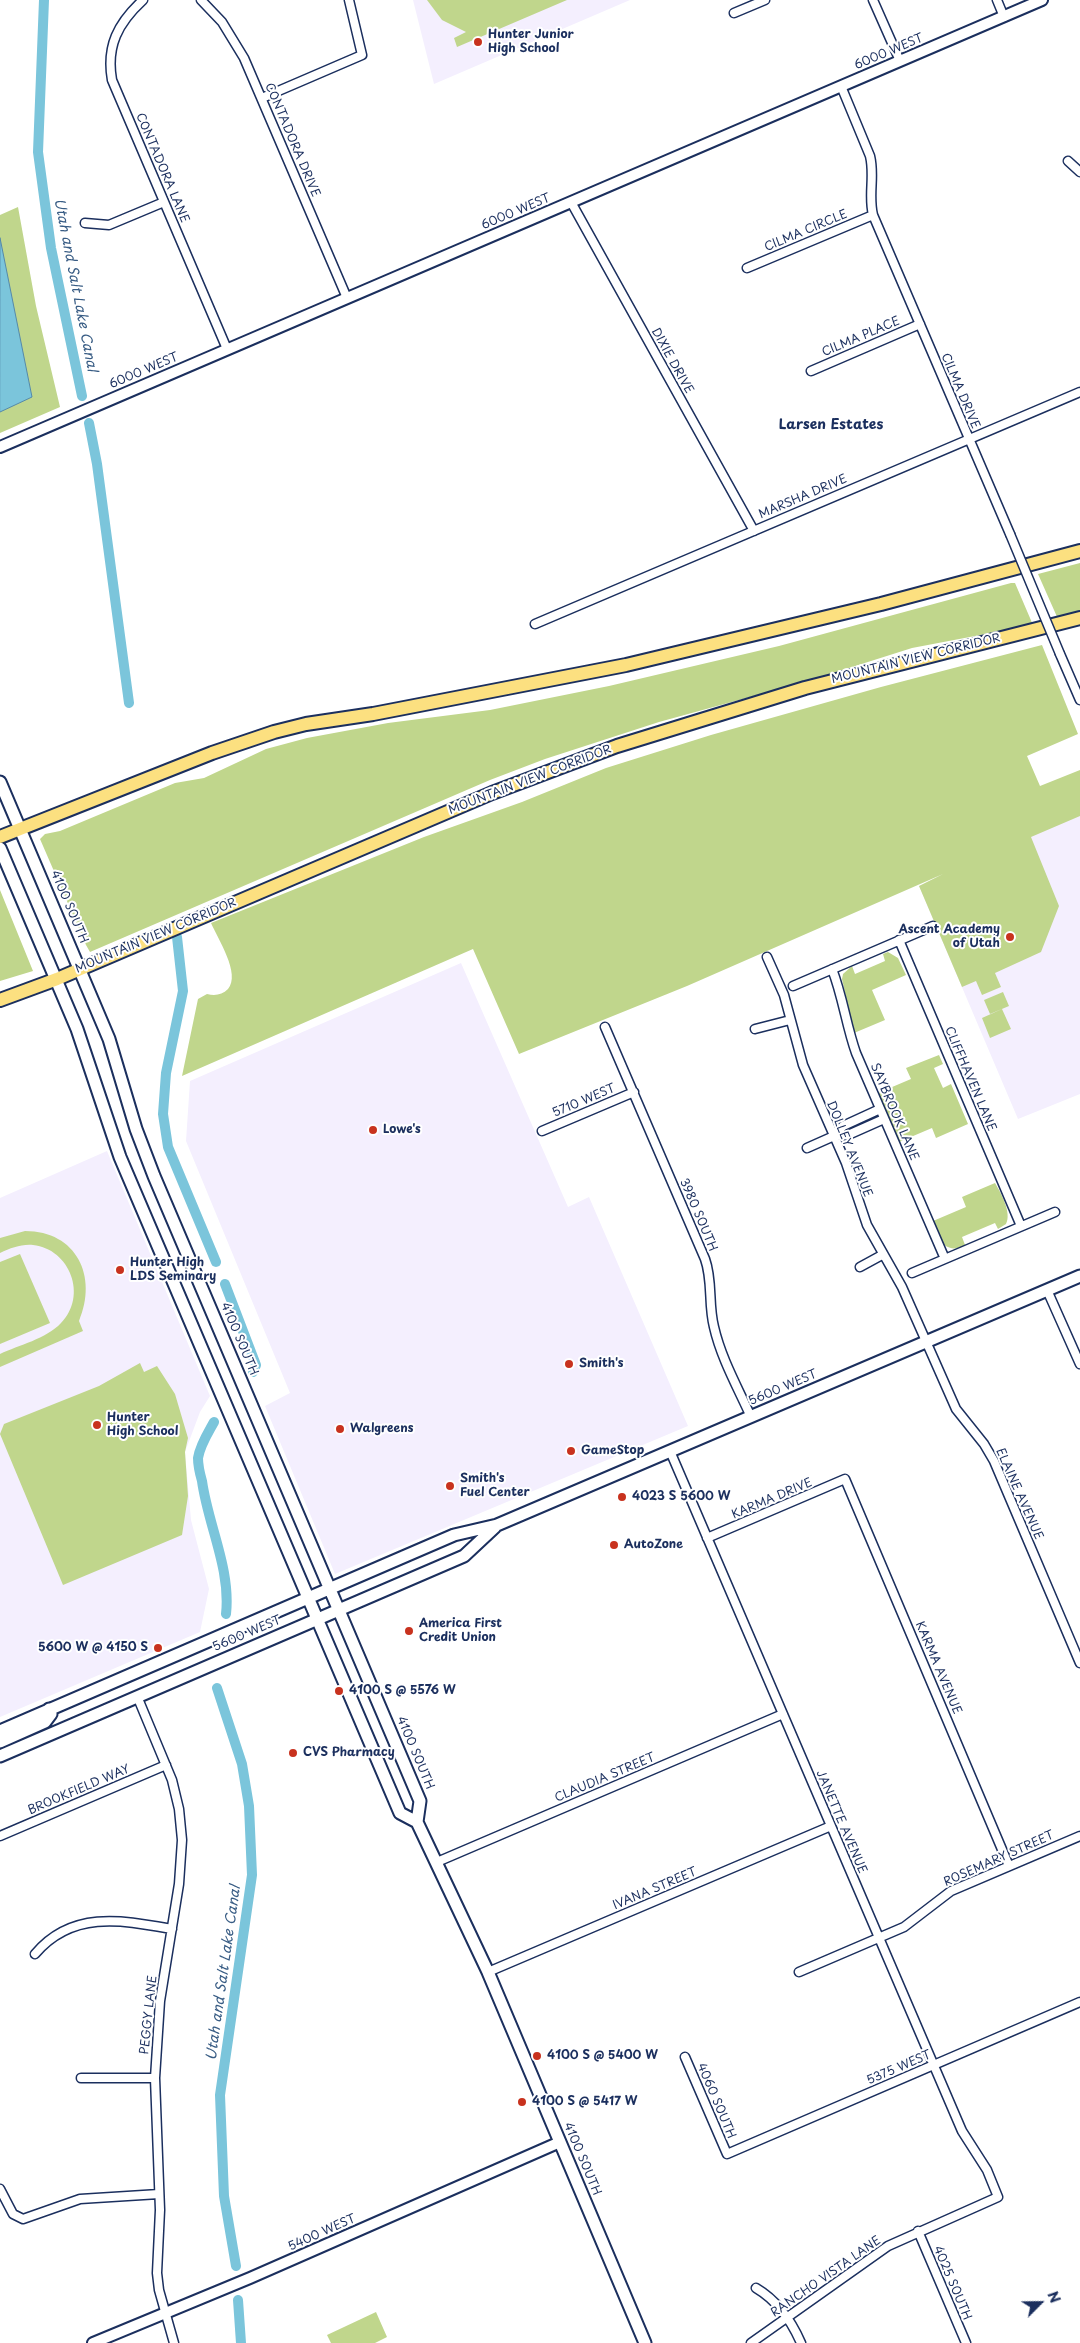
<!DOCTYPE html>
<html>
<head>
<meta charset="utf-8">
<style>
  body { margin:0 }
  #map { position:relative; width:1080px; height:2343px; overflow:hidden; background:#fff; font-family:"Playpen Sans",sans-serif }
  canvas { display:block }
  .north { position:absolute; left:1015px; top:2278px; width:50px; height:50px; -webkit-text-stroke:4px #fff; paint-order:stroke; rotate:67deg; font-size:14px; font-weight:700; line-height:20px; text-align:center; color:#1b2f5e }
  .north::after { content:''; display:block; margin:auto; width:18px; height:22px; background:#1b2f5e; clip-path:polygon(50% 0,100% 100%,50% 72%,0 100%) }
</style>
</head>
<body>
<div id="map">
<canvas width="1080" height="2343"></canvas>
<div class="north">N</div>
</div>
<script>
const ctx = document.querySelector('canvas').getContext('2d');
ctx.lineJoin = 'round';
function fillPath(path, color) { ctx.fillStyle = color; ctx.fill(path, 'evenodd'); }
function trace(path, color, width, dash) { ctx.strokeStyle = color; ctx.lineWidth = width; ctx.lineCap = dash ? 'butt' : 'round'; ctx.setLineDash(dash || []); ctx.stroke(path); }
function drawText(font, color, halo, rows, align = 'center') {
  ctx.font = font + ' "Playpen Sans",sans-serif'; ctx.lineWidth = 4; ctx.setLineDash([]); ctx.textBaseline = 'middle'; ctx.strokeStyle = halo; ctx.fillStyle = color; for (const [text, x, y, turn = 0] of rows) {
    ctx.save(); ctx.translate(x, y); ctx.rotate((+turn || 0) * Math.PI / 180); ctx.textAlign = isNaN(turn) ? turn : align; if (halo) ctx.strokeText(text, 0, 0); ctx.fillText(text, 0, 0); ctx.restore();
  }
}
const built = new Path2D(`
  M 413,0 L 630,0 L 434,84 Z
  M 1080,814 L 1080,1094 L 1018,1119 L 919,886 Z
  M 461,963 L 568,1207 L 589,1197 L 688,1426 L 335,1574 L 265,1406 L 290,1393 L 186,1141 L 190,1081 Z
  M 107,1151 L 210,1396 L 200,1412 L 185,1452 L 191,1520 L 209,1589 L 200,1632 L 0,1717 L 0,1198 Z`);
const green = new Path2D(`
  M 427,0 L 567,0 L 457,47 L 454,38 L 466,32 L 442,20 Z
  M 18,207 L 36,306 L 60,407 L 0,433 L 0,215 Z
  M 1080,563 L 1080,611 L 1058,619 L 1038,574 Z
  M 1011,583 L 1015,583 L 1033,625 L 912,648 L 808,681 L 659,722 L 545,759 L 490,780 L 90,952 L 86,945 L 40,839 L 45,834 L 60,831 L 175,783 L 204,778 L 266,749 L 307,738 L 388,723 L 490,710 L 609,686 L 779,646 Z
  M 1042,645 L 1078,734 L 1027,756 L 1040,786 L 1080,770 L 1080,816 L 1031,837 L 1059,906 L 1041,952 L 995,973 L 1001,987 L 982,995 L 976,981 L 962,987 L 919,886 L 943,874 L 687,986 L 519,1054 L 473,949 L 182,1076 L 198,999 L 207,994 C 215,996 222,995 228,989 C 241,974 218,939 211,923 L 424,837 L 522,802 L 606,768 L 711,735 L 881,687 Z
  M 0,890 L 33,971 L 0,981 Z
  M 888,952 L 898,958 L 906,975 L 872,990 L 885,1020 L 854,1033 L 842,979 L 843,974 L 852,966 L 855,974 L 885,961 L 883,954 Z
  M 1003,992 L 1009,1006 L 990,1014 L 984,1000 Z
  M 1002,1009 L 1011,1029 L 990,1038 L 982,1018 Z
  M 939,1055 L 943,1064 L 934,1068 L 943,1088 L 951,1084 L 968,1124 L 936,1138 L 932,1128 L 899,1142 L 878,1093 L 911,1079 L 906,1068 Z
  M 995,1183 C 1001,1193 1012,1213 1006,1224 L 998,1229 L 995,1223 L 962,1237 L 965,1245 C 957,1249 952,1250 944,1245 L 933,1221 L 966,1207 L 962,1197 Z
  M 25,1231 C 77,1231 98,1277 79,1321 L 83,1331 L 0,1367 L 0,1354 C 19,1345 46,1339 61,1323 C 88,1296 70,1249 33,1245 C 21,1244 11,1248 0,1253 L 0,1238 Z
  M 20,1254 L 50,1323 L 0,1344 L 0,1262 Z
  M 140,1363 L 144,1372 L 157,1366 L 175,1394 L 188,1438 L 185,1452 L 188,1496 L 182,1535 L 63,1585 L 0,1434 L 4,1424 L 99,1386 Z
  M 376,2312 L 387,2337 L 375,2343 L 331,2343 L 327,2335 Z`);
const water = new Path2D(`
  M 0,238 L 32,397 L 0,412 Z`);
const canal = new Path2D(`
  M 44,0 L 38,152 L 51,248 L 82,396
  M 89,423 L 97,464 L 129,703
  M 177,937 L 183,991 L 166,1073 L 163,1114 L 168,1147 L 216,1262
  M 225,1284 L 256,1365 L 253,1372
  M 214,1422 C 208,1433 200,1445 198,1458 C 198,1465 200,1474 202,1481 C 208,1525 231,1569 226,1614
  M 217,1688 L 242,1764 L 249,1806 L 252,1875 L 220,2095 L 224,2196 L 236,2266
  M 238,2300 L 241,2343`);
const minor = new Path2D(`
  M 143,0 C 118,23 106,46 112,80 L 227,349
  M 201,0 L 222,22 L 244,58 L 347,298
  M 873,0 L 900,61
  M 997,0 L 1004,17
  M 734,13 L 765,0
  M 841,86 L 870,156 C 875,176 868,195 873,215 L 1010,534
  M 262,98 L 362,55 L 349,0
  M 1068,161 L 1080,172
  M 571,202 L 754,531
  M 85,223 L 109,225 L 164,202
  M 747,268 L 873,215
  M 811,371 L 920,324
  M 535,624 L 1080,392
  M 1060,654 L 1080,700
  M 899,940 L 1021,1226
  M 767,957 L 784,995 L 803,1065 L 846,1163 L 867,1225 L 902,1287 L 956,1409 L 984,1444 L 994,1461 L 1080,1663
  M 832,969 C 843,997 846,1025 856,1053 L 945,1259
  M 793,986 L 933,926
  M 605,1027 L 705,1259 C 713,1281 708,1304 714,1327 C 721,1358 738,1388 751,1417
  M 755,1029 L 790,1020
  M 542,1131 L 634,1092
  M 834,1136 L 843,1126 L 880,1109
  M 807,1148 L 834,1136 L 848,1135 L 884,1119
  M 860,1267 L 882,1255
  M 912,1273 L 1055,1212
  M 1047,1290 L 1080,1364
  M 670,1451 L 962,2131 L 987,2170 L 998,2197 L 888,2246 L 751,2343
  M 707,1538 L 845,1479 L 1009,1866
  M 137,1696 L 172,1780 L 179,1809 L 182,1840 L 179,1884 L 160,2001 L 155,2078 L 160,2210 L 157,2273 L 159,2290 L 174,2343
  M 0,1836 L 166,1765
  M 437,1862 L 783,1714
  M 35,1954 C 72,1910 122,1920 172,1929
  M 488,1972 L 831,1826
  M 799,1972 L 904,1927 L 951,1891 L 1080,1836
  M 685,2057 L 727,2154 L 1080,2002
  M 81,2078 L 155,2078
  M 0,2189 L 13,2214 L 23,2219 L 80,2199 L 159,2194
  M 918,2231 L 966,2343
  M 756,2288 C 778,2301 791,2320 801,2343`);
const tertiary = new Path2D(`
  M 0,447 L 1042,0
  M 93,2343 L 250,2278 L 560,2142`);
const secondary = new Path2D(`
  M 0,782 L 109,1039 L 136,1129 L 154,1176 L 420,1801 L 417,1822
  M 0,848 L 77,1029 L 120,1157 L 400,1813 L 417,1822 L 488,1972 L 645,2343
  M 0,1731 L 454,1535 L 497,1525 L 1080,1276
  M 0,1742 L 45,1722 L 51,1714 L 49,1709
  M 0,1756 L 464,1556 L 495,1527`);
const trunk = new Path2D(`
  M 0,837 L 212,753 L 274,732 L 306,724 L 373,714 L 626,665 L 881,604 L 1080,551
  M 0,1000 L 57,979 L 492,793 L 617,746 L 805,688 L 1080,618`);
const minorBridge = new Path2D(`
  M 1010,534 L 1060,654`);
const markers = [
  [478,42,5,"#c8321e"],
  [1010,937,5,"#c8321e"],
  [373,1130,5,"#c8321e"],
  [120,1270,5,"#c8321e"],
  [569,1364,5,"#c8321e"],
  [97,1425,5,"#c8321e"],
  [340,1429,5,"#c8321e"],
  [571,1451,5,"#c8321e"],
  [450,1486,5,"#c8321e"],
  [622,1497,5,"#c8321e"],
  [614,1545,5,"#c8321e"],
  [409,1631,5,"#c8321e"],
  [158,1648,5,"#c8321e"],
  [339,1691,5,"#c8321e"],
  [293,1753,5,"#c8321e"],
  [537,2056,5,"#c8321e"],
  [522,2102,5,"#c8321e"]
];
const poiNames = [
  ["Hunter Junior",488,35],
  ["High School",488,49],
  ["Ascent Academy",1000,930,"right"],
  ["of Utah",1000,944,"right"],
  ["Lowe's",383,1130],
  ["Hunter High",130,1263],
  ["LDS Seminary",130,1277],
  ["Smith's",579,1364],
  ["Hunter",107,1418],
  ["High School",107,1432],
  ["Walgreens",350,1429],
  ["GameStop",581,1451],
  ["Smith's",460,1479],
  ["Fuel Center",460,1493],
  ["4023 S 5600 W",632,1497],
  ["AutoZone",624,1545],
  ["America First",419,1624],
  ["Credit Union",419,1638],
  ["5600 W @ 4150 S",148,1648,"right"],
  ["4100 S @ 5576 W",349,1691],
  ["CVS Pharmacy",303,1753],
  ["4100 S @ 5400 W",547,2056],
  ["4100 S @ 5417 W",532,2102]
];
const streetNames = [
  ["6000 WEST",889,52,-23],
  ["CONTADORA DRIVE",292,140,67],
  ["CONTADORA LANE",162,168,67],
  ["6000 WEST",516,212,-23],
  ["CILMA CIRCLE",806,231,-23],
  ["CILMA PLACE",861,337,-23],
  ["DIXIE DRIVE",672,361,61],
  ["6000 WEST",144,371,-23],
  ["CILMA DRIVE",960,391,67],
  ["MARSHA DRIVE",803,497,-23],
  ["MOUNTAIN VIEW CORRIDOR",916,659,-14],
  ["MOUNTAIN VIEW CORRIDOR",530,780,-21],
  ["4100 SOUTH",69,907,67],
  ["MOUNTAIN VIEW CORRIDOR",156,936,-23],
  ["CLIFFHAVEN LANE",970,1079,67],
  ["5710 WEST",584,1101,-23],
  ["SAYBROOK LANE",894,1112,67],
  ["DOLLEY AVENUE",849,1149,68],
  ["3980 SOUTH",698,1215,67],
  ["4100 SOUTH",239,1339,67],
  ["5600 WEST",783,1388,-23],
  ["ELAINE AVENUE",1019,1494,66],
  ["KARMA DRIVE",772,1499,-23],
  ["5600 WEST",247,1634,-23],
  ["KARMA AVENUE",938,1668,67],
  ["4100 SOUTH",415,1753,67],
  ["CLAUDIA STREET",605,1778,-23],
  ["BROOKFIELD WAY",79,1790,-23],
  ["JANETTE AVENUE",841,1822,67],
  ["ROSEMARY STREET",999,1859,-24],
  ["IVANA STREET",655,1889,-23],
  ["PEGGY LANE",149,2015,-84],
  ["5375 WEST",899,2068,-23],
  ["4060 SOUTH",716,2101,67],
  ["4100 SOUTH",582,2159,67],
  ["5400 WEST",322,2233,-24],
  ["RANCHO VISTA LANE",826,2277,-35],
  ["4025 SOUTH",952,2283,67]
];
const waterNames = [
  ["Utah and Salt Lake Canal",75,285,79],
  ["Utah and Salt Lake Canal",224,1973,-82]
];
const neighbourhoodNames = [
  ["Larsen Estates",831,425]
];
fillPath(built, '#f4effe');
fillPath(green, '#c0d68c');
fillPath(water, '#7bc5db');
trace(water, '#5589a9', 1);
trace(canal, '#7bc5db', 10);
trace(minor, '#1b2f5e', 11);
trace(tertiary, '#1b2f5e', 14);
trace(secondary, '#1b2f5e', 15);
trace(trunk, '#1b2f5e', 16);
trace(minor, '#fff', 8);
trace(tertiary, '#fff', 10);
trace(secondary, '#fff', 11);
trace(trunk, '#fce080', 12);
trace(minorBridge, '#1b2f5e', 11, []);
trace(minorBridge, '#fff', 8);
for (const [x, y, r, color] of markers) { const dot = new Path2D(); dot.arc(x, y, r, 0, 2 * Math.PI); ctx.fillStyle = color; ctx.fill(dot); trace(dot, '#fff', 2); }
drawText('bold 12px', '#1b2f5e', '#fff', poiNames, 'left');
drawText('12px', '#1b2f5e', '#fff', streetNames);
drawText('italic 14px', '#385c84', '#fff', waterNames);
drawText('bold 14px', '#1b2f5e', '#fff', neighbourhoodNames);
</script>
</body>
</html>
